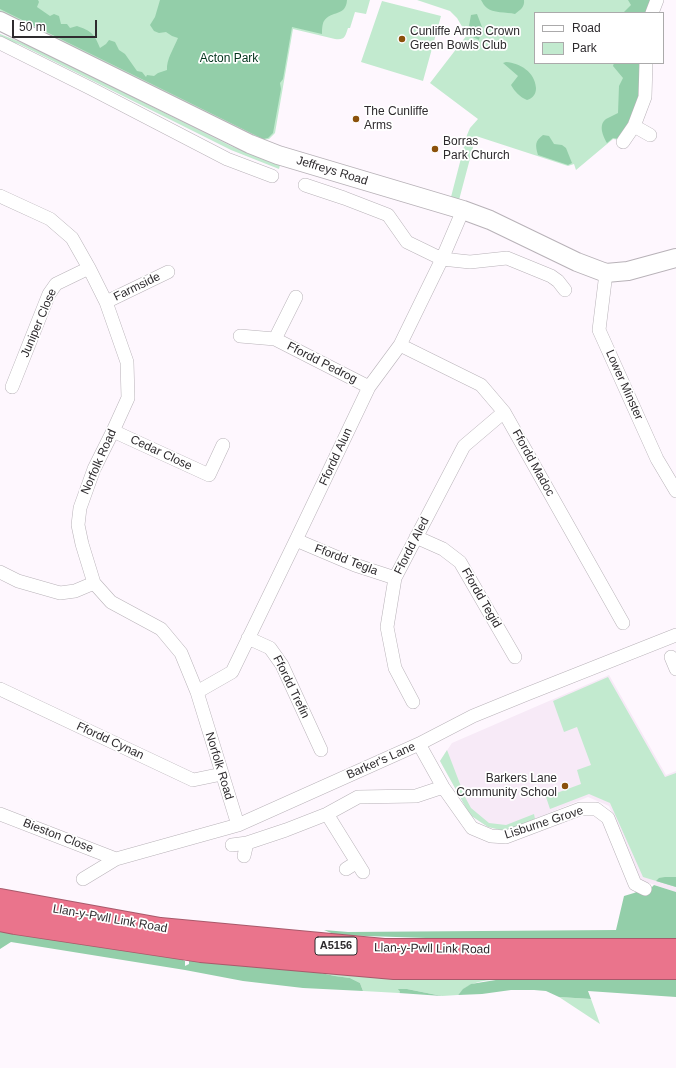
<!DOCTYPE html>
<html>
<head>
<meta charset="utf-8">
<style>
  body { margin:0 }
  #map { position:relative; width:676px; height:1068px; overflow:hidden; background:#fef7fe; font-family:Arial,sans-serif }
  canvas { display:block }
  .legend { position:absolute; left:534px; top:12px; width:130px; height:52px; box-sizing:border-box; background:#fff; border:1px solid #abaaab; margin:0; padding:5px 7px; list-style:none; font-size:12px; color:#2e2b2e }
  .legend li { display:flex; align-items:center; gap:8px; height:20px }
  .legend b { width:20px; border:1px solid #abaaab }
  .scale { position:absolute; left:12px; top:20px; width:85px; height:18px; box-sizing:border-box; border:2px solid #2e2b2e; border-top:0; padding-left:5px; font-size:12px; line-height:14px; white-space:nowrap; color:#2e2b2e; -webkit-text-stroke:3px #fff; paint-order:stroke }
</style>
</head>
<body>
<div id="map">
<canvas width="676" height="1068"></canvas>
<ul class="legend">
<li><b style="height:5px;background:#fff"></b>Road</li>
<li><b style="height:11px;background:#c2eacf"></b>Park</li>
</ul>
<div class="scale">50 m</div>
</div>
<script>
const ctx = document.querySelector('canvas').getContext('2d');
ctx.lineJoin = 'round';
function fillPath(path, color) { ctx.fillStyle = color; ctx.fill(path, 'evenodd'); }
function trace(path, color, width, dash) { ctx.strokeStyle = color; ctx.lineWidth = width; ctx.lineCap = dash ? 'butt' : 'round'; ctx.setLineDash(dash || []); ctx.stroke(path); }
function drawText(font, color, halo, rows, align = 'center') {
  ctx.font = font + ' Arial,sans-serif'; ctx.lineWidth = 3.5; ctx.setLineDash([]); ctx.textBaseline = 'middle'; ctx.strokeStyle = halo; ctx.fillStyle = color; for (const [text, x, y, turn = 0] of rows) {
    ctx.save(); ctx.translate(x, y); ctx.rotate((+turn || 0) * Math.PI / 180); ctx.textAlign = isNaN(turn) ? turn : align; if (halo) ctx.strokeText(text, 0, 0); ctx.fillText(text, 0, 0); ctx.restore();
  }
}
const built = new Path2D(`
  M 609,675 L 666,775 L 676,771 L 676,892 L 640,880 L 609,806 L 588,797 L 505,831 L 488,827 L 470,815 L 440,761 L 452,743 Z`);
const green = new Path2D(`
  M 0,0 L 370,0 L 366,14 L 355,12 L 350,28 L 348,28 C 345,37 345,40 335,39 L 293,29 L 275,133 L 269,139 L 263,140 L 0,12 Z
  M 417,0 L 651,0 L 647,13 L 535,13 L 535,63 L 642,63 L 641,88 L 630,122 L 620,140 L 613,139 L 576,170 L 574,164 L 568,166 L 476,136 L 459,200 L 451,197 L 467,135 L 470,128 L 478,119 L 430,83 L 467,35 L 457,18 L 450,11 Z
  M 382,1 L 441,16 L 423,81 L 361,62 Z
  M 0,34 L 35,48 L 231,146 L 280,165 L 279,169 L 231,150 L 19,44 L 0,39 Z
  M 608,677 L 665,777 L 676,773 L 676,887 L 643,877 L 610,803 L 589,794 L 550,809 L 546,797 L 581,784 L 577,770 L 591,765 L 577,727 L 564,732 L 553,701 Z
  M 447,750 L 465,797 L 471,808 L 489,823 L 506,825 L 534,814 L 535,819 L 505,831 L 488,827 L 470,815 L 440,761 Z
  M 317,972 L 502,979 C 484,981 471,980 458,995 L 442,996 L 407,989 L 399,990 L 400,992 L 399,993 L 363,991 L 360,983 L 350,978 L 335,976 Z
  M 559,997 L 591,999 L 600,1024 Z`);
const forest = new Path2D(`
  M 0,0 L 38,0 L 39,2 L 37,7 L 50,16 L 54,14 L 59,16 L 61,24 L 67,24 L 70,28 L 77,26 C 91,31 94,33 100,48 L 106,44 L 109,40 L 115,42 L 119,50 L 125,54 L 137,71 L 142,72 L 146,77 L 147,75 L 154,76 L 158,73 L 167,70 C 166,60 174,48 178,38 L 172,36 L 166,32 L 159,33 L 154,31 L 150,25 L 155,17 L 160,0 L 347,0 C 346,17 331,10 324,21 C 322,24 322,31 322,34 L 292,27 L 283,79 L 280,83 L 281,89 L 273,133 L 268,138 L 263,139 L 0,9 Z
  M 481,0 L 524,0 C 525,7 520,10 515,14 C 507,12 492,13 487,8 C 484,6 483,3 481,0 Z
  M 628,0 L 650,0 L 646,13 L 623,13 L 631,5 Z
  M 477,14 L 482,27 L 479,40 L 473,37 L 469,26 L 471,15 Z
  M 506,62 C 520,63 535,72 536,88 C 536,94 533,98 527,100 C 520,97 515,92 511,85 L 518,76 L 503,63 Z
  M 614,63 L 641,63 C 640,71 641,80 640,89 C 637,107 628,124 619,139 L 613,138 L 607,143 C 603,136 598,125 606,119 C 610,117 614,115 618,113 L 619,86 L 623,78 L 613,66 Z
  M 543,135 L 549,136 L 554,144 L 562,145 L 566,148 L 572,163 L 568,165 L 538,155 C 535,145 535,141 543,135 Z
  M 665,877 L 676,877 L 676,887 L 656,881 L 659,878 Z
  M 654,885 L 676,892 L 676,940 L 588,938 L 456,939 L 336,935 L 324,930 L 348,932 L 616,930 L 624,896 L 634,893 L 641,890 L 647,892 Z
  M 0,925 L 172,955 L 185,961 L 185,966 L 189,964 L 189,958 L 316,972 L 335,976 L 350,978 L 360,983 L 363,991 L 303,988 L 243,981 L 185,970 L 11,942 L 0,949 Z
  M 676,978 L 676,997 L 588,991 L 591,999 L 559,997 L 546,991 L 534,990 L 511,990 L 482,994 L 458,995 L 463,989 L 471,984 L 502,979 Z
  M 398,989 L 407,989 L 442,996 L 399,993 L 400,992 Z`);
const street = new Path2D(`
  M 652,13 L 657,0
  M 0,43 L 90,88 L 227,159 L 272,176
  M 634,126 L 650,135
  M 623,142 L 634,126 L 645,97 L 646,63
  M 305,185 L 344,198 L 388,215 L 407,242 L 442,259 L 470,262 L 507,258 L 551,276 L 558,281 L 565,290
  M 0,196 L 50,219 L 72,238 L 89,268 L 106,302 L 127,362 L 128,398 L 113,431 L 94,469 L 80,508 L 78,525 L 82,544 L 94,583 L 111,602 L 161,629 L 181,653 L 197,692 L 238,825
  M 606,273 L 599,330 L 657,459 L 676,491
  M 106,302 L 168,272
  M 240,336 L 275,339 L 369,387
  M 275,339 L 296,297
  M 400,345 L 481,385 L 504,412 L 623,623
  M 12,387 L 49,294 L 56,284 L 89,268
  M 113,431 L 209,475 L 223,445
  M 416,537 L 443,549 L 460,562 L 515,657
  M 296,540 L 355,565 L 395,578
  M 0,572 L 18,581 L 60,593 L 75,591 L 94,583
  M 248,638 L 270,648 L 282,665 L 321,750
  M 671,657 L 676,669
  M 0,689 L 193,780 L 222,774
  M 197,692 L 232,672 L 296,540 L 369,387 L 400,345 L 442,259 L 463,210
  M 413,702 L 395,668 L 387,627 L 395,578 L 464,446 L 504,412
  M 419,744 L 443,787 L 472,828 L 491,836 L 506,837 L 580,809 L 596,809 L 608,818 L 635,884 L 645,889
  M 0,814 L 116,859
  M 327,814 L 363,872
  M 232,845 L 247,843 L 286,830 L 327,814 L 358,797 L 416,796 L 443,787
  M 244,856 L 247,843
  M 346,869 L 357,862
  M 83,879 L 116,859 L 238,825 L 419,744 L 473,716 L 527,694 L 676,635`);
const secondary = new Path2D(`
  M 0,21 L 250,144 L 278,155 L 463,210 L 490,220 L 577,262 L 606,273 L 628,271 L 676,258`);
const highway = new Path2D(`
  M 0,900 L 160,929 L 384,950 L 676,950
  M 0,920 L 15,923 L 201,951 L 394,968 L 676,968`);
const markers = [
  [402,39,4,"#8b510b"],
  [356,119,4,"#8b510b"],
  [435,149,4,"#8b510b"],
  [565,786,4,"#8b510b"]
];
const shields = [
  [336,946,42]
];
const shieldNames = [
  ["A5156",336,946]
];
const poiNames = [
  ["Cunliffe Arms Crown",410,32],
  ["Green Bowls Club",410,46],
  ["The Cunliffe",364,112],
  ["Arms",364,126],
  ["Borras",443,142],
  ["Park Church",443,156],
  ["Barkers Lane",557,779,"right"],
  ["Community School",557,793,"right"]
];
const parkNames = [
  ["Acton Park",229,59]
];
const streetNames = [
  ["Jeffreys Road",332,171,17],
  ["Farmside",137,287,-26],
  ["Juniper Close",39,323,-67],
  ["Ffordd Pedrog",322,363,27],
  ["Lower Minster",624,385,66],
  ["Cedar Close",161,453,25],
  ["Ffordd Alun",336,457,-65],
  ["Norfolk Road",99,462,-66],
  ["Ffordd Madoc",533,463,61],
  ["Ffordd Aled",412,546,-63],
  ["Ffordd Tegla",346,560,21],
  ["Ffordd Tegid",481,598,60],
  ["Ffordd Trefin",291,687,64],
  ["Ffordd Cynan",110,741,25],
  ["Barker's Lane",381,761,-24],
  ["Norfolk Road",219,766,73],
  ["Lisburne Grove",544,823,-18],
  ["Bieston Close",58,836,21],
  ["Llan-y-Pwll Link Road",110,919,10],
  ["Llan-y-Pwll Link Road",432,949,1]
];
fillPath(built, '#f7eaf7');
fillPath(green, '#c2eacf');
fillPath(forest, '#93cea9');
trace(street, '#b8b2b8', 14);
trace(secondary, '#b8b2b8', 20);
trace(highway, '#a85a6b', 24);
trace(street, '#fff', 13);
trace(secondary, '#fff', 18);
trace(highway, '#ea748c', 22);
for (const [x, y, r, color] of markers) { const dot = new Path2D(); dot.arc(x, y, r, 0, 2 * Math.PI); ctx.fillStyle = color; ctx.fill(dot); trace(dot, '#fff', 1.5); }
for (const [x, y, w] of shields) { const box = new Path2D(); box.roundRect(x - w / 2, y - 9, w, 18, 3); ctx.fillStyle = '#fff'; ctx.fill(box); trace(box, '#2e2b2e', 1); }
drawText('bold 11px', '#2e2b2e', null, shieldNames);
drawText('12px', '#2e2b2e', '#fff', poiNames, 'left');
drawText('12px', '#03341c', '#fff', parkNames);
drawText('12px', '#2e2b2e', '#fff', streetNames);
</script>
</body>
</html>
